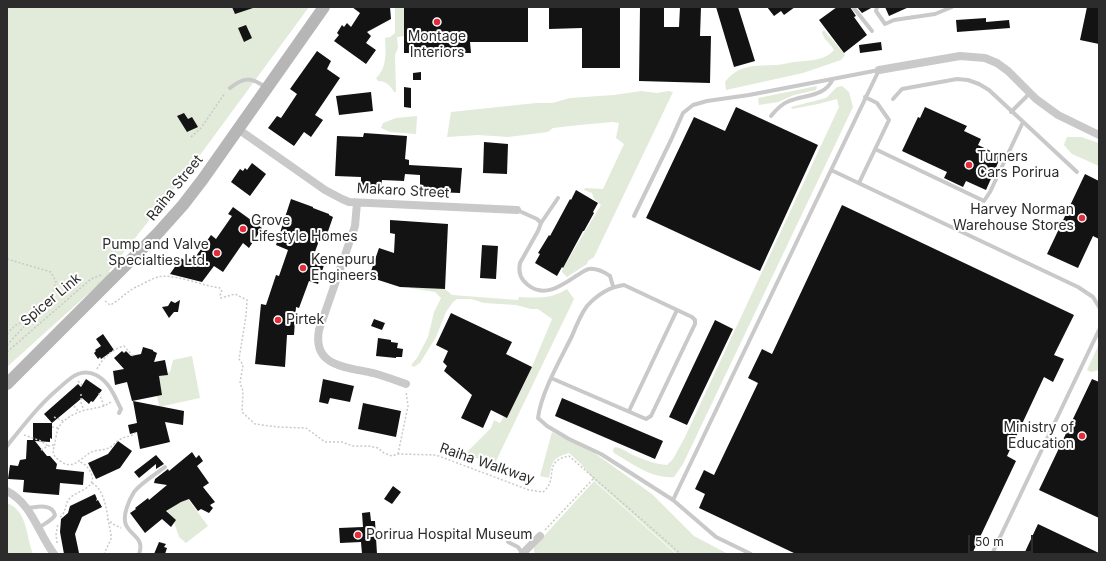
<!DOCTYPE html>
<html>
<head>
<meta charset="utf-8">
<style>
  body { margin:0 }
  #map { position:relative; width:1106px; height:561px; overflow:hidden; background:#fff; font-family:Inter,sans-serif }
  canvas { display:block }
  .frame { position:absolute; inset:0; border:8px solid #2c2c2c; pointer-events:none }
  .scale { position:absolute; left:968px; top:535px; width:65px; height:18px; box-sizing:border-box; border:2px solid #2c2c2c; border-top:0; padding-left:5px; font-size:12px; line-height:14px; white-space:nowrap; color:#2c2c2c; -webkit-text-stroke:3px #fff; paint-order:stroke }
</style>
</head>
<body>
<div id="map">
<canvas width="1106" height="561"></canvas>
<div class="frame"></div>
<div class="scale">50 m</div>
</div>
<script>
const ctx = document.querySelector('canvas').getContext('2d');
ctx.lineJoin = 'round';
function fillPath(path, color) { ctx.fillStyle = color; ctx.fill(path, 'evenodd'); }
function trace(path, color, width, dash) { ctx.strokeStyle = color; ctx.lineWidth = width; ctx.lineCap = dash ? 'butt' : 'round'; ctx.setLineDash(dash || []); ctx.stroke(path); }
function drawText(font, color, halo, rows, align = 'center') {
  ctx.font = font + ' Inter,sans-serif'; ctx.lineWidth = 4; ctx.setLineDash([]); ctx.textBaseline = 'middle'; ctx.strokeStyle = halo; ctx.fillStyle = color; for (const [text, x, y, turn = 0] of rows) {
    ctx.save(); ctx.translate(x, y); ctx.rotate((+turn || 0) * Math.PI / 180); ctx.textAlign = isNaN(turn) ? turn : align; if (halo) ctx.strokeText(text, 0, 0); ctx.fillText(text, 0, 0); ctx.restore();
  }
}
const green = new Path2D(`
  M 7,7 L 309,7 L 189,170 L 109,271 L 110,273 L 108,273 L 110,274 L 7,367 Z
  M 395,7 L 404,7 L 404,36 L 397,37 L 398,48 L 395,55 L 396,92 L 394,92 C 390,85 386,81 378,81 L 376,78 C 387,69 386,51 385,38 L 390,37 L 395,33 Z
  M 824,30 L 845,55 L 841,60 L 803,73 L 726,90 L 725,82 C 739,64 754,66 775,65 C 781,65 787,63 793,62 C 808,60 823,62 834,50 C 830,43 823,39 822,32 Z
  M 817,86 L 816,90 L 794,95 L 778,102 L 759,105 L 758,98 Z
  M 842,86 L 849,92 L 853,107 L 683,464 L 674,477 C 652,479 633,464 614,453 L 613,450 L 615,447 C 622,448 627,452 633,455 C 644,460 655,464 667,465 L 673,459 L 684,439 L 839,107 L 837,99 L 818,104 L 792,109 L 791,107 L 826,98 L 837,87 Z
  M 641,91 L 657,93 L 668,91 L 673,92 L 594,257 L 588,261 L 587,264 L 567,277 L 562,272 L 563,268 L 601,205 L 594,199 L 592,193 L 584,190 L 585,188 L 603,189 L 624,144 L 616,138 L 619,123 L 613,122 L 579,125 L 553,128 L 548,132 L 508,137 L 478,135 L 447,137 L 451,112 L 536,103 L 552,103 L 570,98 L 614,95 Z
  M 417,116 L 416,134 L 390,132 L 381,128 L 383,123 L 396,118 Z
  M 1067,137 L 1081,137 L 1099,143 L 1099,166 L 1072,154 L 1064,145 Z
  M 410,287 L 445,289 L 452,295 L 518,300 L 519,297 C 537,298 552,299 567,289 L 574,299 L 495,463 L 464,455 L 491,428 L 494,420 L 500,423 L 504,416 L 507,418 L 532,367 L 552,319 L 538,309 L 531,309 L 516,305 L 484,303 L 471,299 L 457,299 L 453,302 L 446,312 L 436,337 L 420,363 L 414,367 L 411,365 L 417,358 L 428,337 L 434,312 L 441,298 L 435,292 L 410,288 Z
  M 1099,344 L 1099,370 L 1091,372 L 1087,370 Z
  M 192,356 L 200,398 L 163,406 L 163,407 L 159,406 L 157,396 L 162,395 L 160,385 L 153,377 L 167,375 L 167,373 L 170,372 L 173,360 Z
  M 552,432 L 593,452 L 652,494 L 694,536 L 728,554 L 677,554 L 594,480 L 581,464 L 569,453 C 552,458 552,462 549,478 L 540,476 Z
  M 594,481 L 676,554 L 536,554 L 534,552 L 534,547 Z
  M 188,499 L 208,526 L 186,543 L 179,537 L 174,522 L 175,520 L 167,511 L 177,504 Z
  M 7,503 C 28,511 26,537 33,554 L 7,554 Z`);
const building = new Path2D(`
  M 232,7 L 253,7 L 253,8 L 235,14 Z
  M 352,7 L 390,7 L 391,19 L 367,32 L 371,36 L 366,43 L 376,50 L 366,64 L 334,41 L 339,35 L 337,33 L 342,25 L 344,27 L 347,23 L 351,27 L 360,13 Z
  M 404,7 L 528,7 L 528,42 L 470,42 L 471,53 L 404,53 Z
  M 549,7 L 620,7 L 620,68 L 582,68 L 582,28 L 549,29 Z
  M 640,7 L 664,7 L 664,27 L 679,27 L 680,7 L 701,7 L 700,36 L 711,36 L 710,83 L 639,81 Z
  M 716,7 L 738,7 L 755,61 L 734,67 Z
  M 767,7 L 795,7 L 784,15 L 781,11 L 774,16 Z
  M 837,7 L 850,7 L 856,16 L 854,17 L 867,35 L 844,53 L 819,20 Z
  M 857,7 L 873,7 L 862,13 Z
  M 885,7 L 909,7 L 889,16 Z
  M 1087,7 L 1099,7 L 1099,44 L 1080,40 Z
  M 986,18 L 986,22 L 1009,20 L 1010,28 L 957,32 L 956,20 Z
  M 246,25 L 252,38 L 244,42 L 238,28 Z
  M 881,42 L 882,50 L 860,53 L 859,45 Z
  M 317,51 L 331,61 L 327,69 L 340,78 L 315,115 L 323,120 L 311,137 L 304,132 L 294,146 L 268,128 L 277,116 L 281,118 L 297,94 L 290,89 Z
  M 421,72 L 421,80 L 413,80 L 413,73 Z
  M 404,87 L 411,88 L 411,108 L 404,107 Z
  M 371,92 L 373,111 L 339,115 L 336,96 Z
  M 736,107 L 818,145 L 760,271 L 646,218 L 694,117 L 725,131 Z
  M 925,107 L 967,126 L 964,131 L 981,139 L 978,145 L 1001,156 L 986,190 L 966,181 L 963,187 L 944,178 L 947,172 L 902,151 L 918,117 L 920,118 Z
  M 184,113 L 188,119 L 192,117 L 198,127 L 187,132 L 177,116 Z
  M 364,133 L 407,136 L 405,159 L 409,160 L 409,165 L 462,168 L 460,193 L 436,192 L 436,193 L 420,192 L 420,175 L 405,174 L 404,181 L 382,180 L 381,187 L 361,186 L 361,177 L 335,176 L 337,136 L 363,137 Z
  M 484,142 L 508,144 L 507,174 L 483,173 Z
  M 252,163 L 266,174 L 250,196 L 231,182 L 240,169 L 243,171 L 245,168 L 247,170 Z
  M 1085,174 L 1099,181 L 1099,239 L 1093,236 L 1078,268 L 1047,254 Z
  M 576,190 L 598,203 L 593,212 L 594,213 L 584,231 L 583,231 L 563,268 L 562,267 L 557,276 L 535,263 L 540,254 L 538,253 L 549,235 L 550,236 L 570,199 L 571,200 Z
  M 291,199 L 313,207 L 313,208 L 329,214 L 329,215 L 333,217 L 325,240 L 320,238 L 312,260 L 324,265 L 318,284 L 309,281 L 299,308 L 296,307 L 294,335 L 287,335 L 285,367 L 255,364 L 261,304 L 266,305 L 276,275 L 279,276 L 288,250 L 276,245 Z
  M 842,205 L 1074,315 L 1054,355 L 1064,359 L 1053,382 L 1044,377 L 1007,456 L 1016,461 L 972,554 L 796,554 L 699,508 L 705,494 L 695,489 L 704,470 L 714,475 L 758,383 L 748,378 L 762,349 L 772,354 Z
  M 233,207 L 262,228 L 249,248 L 243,243 L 223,272 L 214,266 L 202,282 L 170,274 L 181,258 L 187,262 L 191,257 L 194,259 L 211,235 L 216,239 L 232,216 L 228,214 Z
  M 390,220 L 448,224 L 445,289 L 400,287 L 369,277 L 379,248 L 394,253 L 395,234 L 390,233 Z
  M 482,245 L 498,246 L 496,279 L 480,278 Z
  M 180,300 L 178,312 L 174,312 L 169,318 L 162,307 L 168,306 L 171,301 L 175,303 Z
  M 451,313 L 512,342 L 506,354 L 532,367 L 507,418 L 491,410 L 483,428 L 461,418 L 472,395 L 444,371 L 447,366 L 443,362 L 448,351 L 436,345 Z
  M 374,319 L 385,323 L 382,330 L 371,326 Z
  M 715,320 L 733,329 L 687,425 L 669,417 Z
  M 103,334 L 114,350 L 101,359 L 100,357 L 98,359 L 94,353 L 96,351 L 95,350 L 101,346 L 96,339 Z
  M 378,338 L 391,340 L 391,342 L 398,343 L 397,348 L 403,349 L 402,357 L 396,357 L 396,358 L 376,356 Z
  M 143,347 L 153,350 L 153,351 L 157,353 L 154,362 L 165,360 L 168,375 L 159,376 L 162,395 L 132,401 L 127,382 L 115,385 L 113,371 L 124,369 L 114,358 L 122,351 L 124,353 L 126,351 L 131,356 L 141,354 Z
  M 86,379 L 102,390 L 93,402 L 91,401 L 89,404 L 82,398 L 52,423 L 44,414 L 78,384 L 81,387 Z
  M 323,379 L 354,386 L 350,402 L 330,398 L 328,404 L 319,402 Z
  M 1092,379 L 1099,382 L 1099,518 L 1039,490 Z
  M 562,398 L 663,441 L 655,459 L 555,416 Z
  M 133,401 L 184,411 L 183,425 L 165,422 L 170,442 L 140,449 L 137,432 L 130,434 L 128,425 L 137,423 Z
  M 363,403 L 401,411 L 396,437 L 358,429 Z
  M 33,423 L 52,423 L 52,439 L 50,438 L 50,442 L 35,441 L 47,456 L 50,456 L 57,464 L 56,469 L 84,472 L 83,485 L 60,483 L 59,495 L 34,493 L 23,492 L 24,480 L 8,479 L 10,465 L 18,466 L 20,460 L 26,459 L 27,440 L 33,440 Z
  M 118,441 L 132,451 L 120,468 L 96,479 L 88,463 L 108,454 Z
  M 192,452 L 196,458 L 199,455 L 203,461 L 197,466 L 209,483 L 203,487 L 215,502 L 210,505 L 213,508 L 209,513 L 201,509 L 198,511 L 189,499 L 181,502 L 166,511 L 176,520 L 171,527 L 162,519 L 145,533 L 130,513 L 136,509 L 135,508 L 148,498 L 149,500 L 167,485 L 154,483 L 155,479 L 168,469 L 169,471 Z
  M 156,455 L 164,464 L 156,469 L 156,464 L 139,478 L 134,472 Z
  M 393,486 L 401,492 L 392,504 L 384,499 Z
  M 95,494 L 97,499 L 96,501 L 98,500 L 102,507 L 82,517 L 75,534 L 79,553 L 64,554 L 60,532 L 61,519 L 68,513 L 70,506 Z
  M 370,512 L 371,521 L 375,521 L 377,554 L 362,554 L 361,542 L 340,543 L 339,528 L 363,527 L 362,513 Z
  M 1038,524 L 1099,553 L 1099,554 L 1024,554 Z
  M 159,542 L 166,544 L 164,547 L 167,548 L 165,554 L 154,554 Z`);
const path = new Path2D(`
  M 191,137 L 201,128 L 225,93
  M 7,259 L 51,272 L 56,282 L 53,292 L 45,304 L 7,345
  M 105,301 L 110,305 C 119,301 126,292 136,287 C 143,284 151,279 158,277 C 172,273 204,286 220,288 L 222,292 L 220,295 L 221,298 L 235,294 L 247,300 L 246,316 L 239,359 L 243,365 L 240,383 L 243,391 L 242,412 L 255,424 L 278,427 L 306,428 L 325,442 L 342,442 L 353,446 L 369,446 L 378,448 L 384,453 L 392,456 L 398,454 L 436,455 L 529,490 L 543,492 C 560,478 541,462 569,456 L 681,554
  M 7,334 C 12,329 15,324 23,322 L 25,323 L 24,326
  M 7,352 L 91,279 L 101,275
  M 97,369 C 103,358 112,349 124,346 L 133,356
  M 78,381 L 82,385
  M 99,393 L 104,406
  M 81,394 L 81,402 L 84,411
  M 111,402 C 104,407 99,407 91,409 C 81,410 68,416 61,424 C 56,430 56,440 54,447 C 52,453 54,457 59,460 C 74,473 82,455 94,451 C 99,450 104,450 109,448 C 113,446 116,441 121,439 C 126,436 131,437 135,433
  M 74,406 L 79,412
  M 54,417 L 63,421
  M 52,427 L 58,428
  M 24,435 L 41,441 L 48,446
  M 41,450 L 48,446 L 54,445
  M 398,454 L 408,406 L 406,391
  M 92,483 C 107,491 107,519 111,534 L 111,539 L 104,554
  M 60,517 C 67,512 64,504 70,498 C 78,490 98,488 91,473 C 88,467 85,464 80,462
  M 107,519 L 113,524 L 121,528
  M 545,530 L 594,478
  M 57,543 L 56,535 L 58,523`);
const service = new Path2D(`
  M 853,7 L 872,31
  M 877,7 L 876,11 L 885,24 L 894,20 L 935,14 L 952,7
  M 230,88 C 244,77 251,77 265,87
  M 893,99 L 902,89 L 957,79 L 968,80 L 979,84 L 989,90 L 1077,172
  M 1011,112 L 1030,93
  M 771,116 C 776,110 780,105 787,102 C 804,94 824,98 833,79
  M 875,149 L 984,201 L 990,192 L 1023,122
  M 831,170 L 1078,287 L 1093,297 L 1099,307
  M 859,183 L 889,120 L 877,103 L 865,97
  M 517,210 L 537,219 L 541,223 L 538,231 L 520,263 C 518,272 520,279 528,285 C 544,298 561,286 576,276 C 580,274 584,270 589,269 C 597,268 604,272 610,276 L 613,286
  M 634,216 L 671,140 L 683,113 L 693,105 L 707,101 L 749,95 L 879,70
  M 541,223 L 558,198
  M 551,378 L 646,419 L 651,416 L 695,324 L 695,320 L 692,317 L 624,285 C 609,287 597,295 587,306 C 581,314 576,326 572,336 C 560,360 541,393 538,418 L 547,426 L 569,439 L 601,454 L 673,500 L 716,537 L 751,554
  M 629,411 L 677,310
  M 7,446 C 23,426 38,406 58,389 C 64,384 70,377 78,374 C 83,372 90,372 96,375 C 109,381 115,397 121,409 L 119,413
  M 673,500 L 879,70
  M 27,508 C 38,507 52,503 55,515 C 52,521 43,524 39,528
  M 508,542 L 518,547 L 523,554
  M 139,554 C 145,538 131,536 126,525 C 122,516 129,500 134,492 C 141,483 156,474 165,467
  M 992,554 L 1099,330`);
const minor = new Path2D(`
  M 879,70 L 960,56 L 985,58 L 997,63 L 1008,71 L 1036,99 L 1058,115 L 1099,135
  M 238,129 L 325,190 L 342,199 L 349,202 L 517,210
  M 357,203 L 355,226 L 319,330 C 312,367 347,367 373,373 C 384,376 395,380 406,384
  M 7,491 C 32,504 38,533 54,554
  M 523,553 L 540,536`);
const secondary = new Path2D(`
  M 7,384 L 158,233 L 183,205 L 203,179 L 324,7`);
const markers = [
  [437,22,4,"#e42d3b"],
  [969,165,4,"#e42d3b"],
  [1082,218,4,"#e42d3b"],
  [243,229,4,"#e42d3b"],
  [217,253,4,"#e42d3b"],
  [303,268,4,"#e42d3b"],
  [278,320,4,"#e42d3b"],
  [1082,436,4,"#e42d3b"],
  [358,535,4,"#e42d3b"]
];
const poiNames = [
  ["Montage",437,37,"center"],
  ["Interiors",437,53,"center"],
  ["Turners",977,157],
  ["Cars Porirua",977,173],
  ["Harvey Norman",1074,210,"right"],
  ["Warehouse Stores",1074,226,"right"],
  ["Grove",251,221],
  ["Lifestyle Homes",251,237],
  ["Pump and Valve",209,245,"right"],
  ["Specialties Ltd.",209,261,"right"],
  ["Kenepuru",311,260],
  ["Engineers",311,276],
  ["Pirtek",286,320],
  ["Ministry of",1074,428,"right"],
  ["Education",1074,444,"right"],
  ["Porirua Hospital Museum",366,535]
];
const streetNames = [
  ["Raiha Street",175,188,-51],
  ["Makaro Street",403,191,3],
  ["Spicer Link",51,300,-40],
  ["Raiha Walkway",487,464,19]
];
fillPath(green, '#e2ead9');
fillPath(building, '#131313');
trace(path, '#c9c9c9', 1.5, [2, 2]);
trace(service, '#c9c9c9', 4);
trace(minor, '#c9c9c9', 8);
trace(secondary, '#b6b6b6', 12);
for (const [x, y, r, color] of markers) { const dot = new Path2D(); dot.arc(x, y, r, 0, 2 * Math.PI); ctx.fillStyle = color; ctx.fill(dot); trace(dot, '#fff', 1.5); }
drawText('14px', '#2c2c2c', '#fff', poiNames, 'left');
drawText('14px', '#2c2c2c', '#fff', streetNames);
</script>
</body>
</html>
